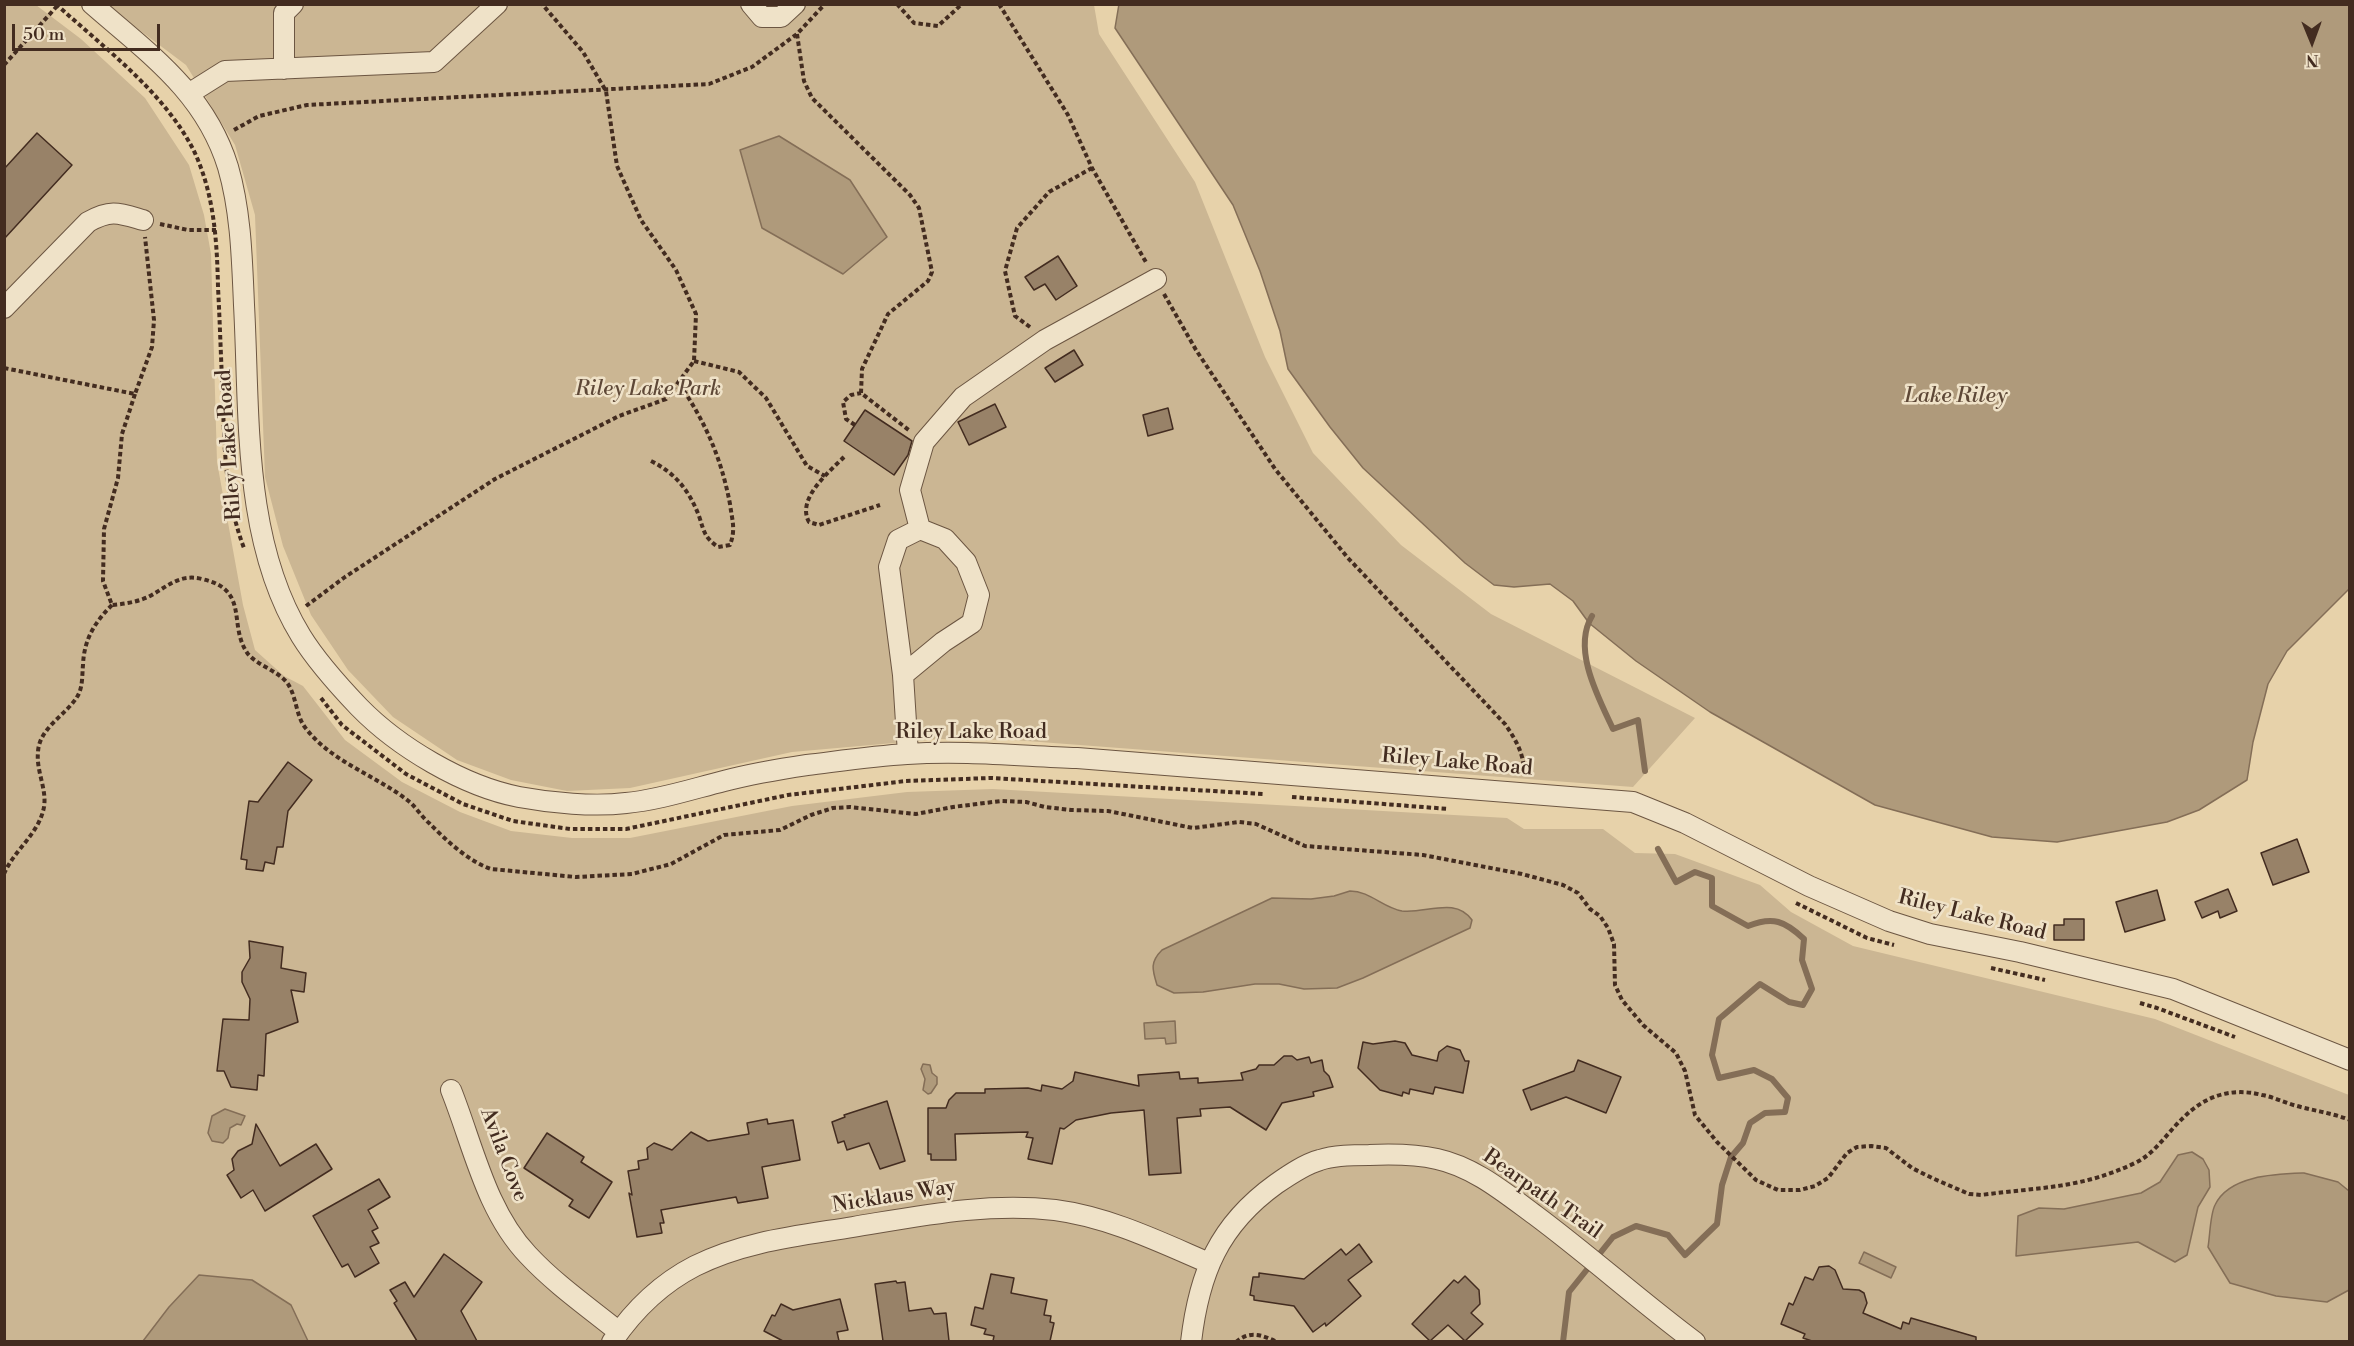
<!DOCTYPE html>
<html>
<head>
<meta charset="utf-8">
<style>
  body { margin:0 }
  #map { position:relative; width:2354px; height:1346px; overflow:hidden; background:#e7d2aa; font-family:"Libre Bodoni",serif }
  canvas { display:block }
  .frame { position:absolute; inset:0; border:6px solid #432c20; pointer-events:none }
  .north { position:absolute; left:2282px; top:12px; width:60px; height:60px; -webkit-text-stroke:4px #efe2c8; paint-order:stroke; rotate:179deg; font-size:16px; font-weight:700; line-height:24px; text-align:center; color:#432c20 }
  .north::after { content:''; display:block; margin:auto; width:21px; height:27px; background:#432c20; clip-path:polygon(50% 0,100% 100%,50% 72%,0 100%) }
  .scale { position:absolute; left:12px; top:24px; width:148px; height:27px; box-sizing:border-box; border:3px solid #432c20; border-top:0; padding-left:8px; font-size:18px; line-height:21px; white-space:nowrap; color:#432c20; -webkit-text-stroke:4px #efe2c8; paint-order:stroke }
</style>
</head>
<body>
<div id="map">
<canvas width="2354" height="1346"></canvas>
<div class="frame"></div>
<div class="north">N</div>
<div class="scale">50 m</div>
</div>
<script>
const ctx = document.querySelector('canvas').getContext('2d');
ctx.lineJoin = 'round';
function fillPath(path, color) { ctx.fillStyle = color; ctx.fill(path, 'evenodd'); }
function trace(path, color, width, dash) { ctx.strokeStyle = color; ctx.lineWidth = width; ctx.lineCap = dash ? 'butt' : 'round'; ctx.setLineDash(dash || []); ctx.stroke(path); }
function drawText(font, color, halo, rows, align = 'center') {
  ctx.font = font + ' "Libre Bodoni",serif'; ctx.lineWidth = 5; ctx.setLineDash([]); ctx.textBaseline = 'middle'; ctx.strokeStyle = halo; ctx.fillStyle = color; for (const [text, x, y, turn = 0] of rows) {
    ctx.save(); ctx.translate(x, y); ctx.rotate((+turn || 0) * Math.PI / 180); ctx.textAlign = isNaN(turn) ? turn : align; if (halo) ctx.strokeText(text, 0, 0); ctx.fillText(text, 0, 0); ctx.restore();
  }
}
const green = new Path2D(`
  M 5,5 L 36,5 L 81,39 L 145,98 L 189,165 L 204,215 L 211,254 L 217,462 L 243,605 L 255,650 L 284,676 L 303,686 L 345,740 L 402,782 L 460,812 L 511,831 L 572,838 L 630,838 L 792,806 L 907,792 L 993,789 L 1507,818 L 1524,829 L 1603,829 L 1635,853 L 1675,854 L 1760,885 L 1791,912 L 1853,946 L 2155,1019 L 2349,1095 L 2349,1341 L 5,1342 Z
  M 106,5 L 1094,5 L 1099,34 L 1195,182 L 1265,357 L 1313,453 L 1401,545 L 1491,614 L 1695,718 L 1633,787 L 1014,740 L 939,739 L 792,752 L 630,788 L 567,791 L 511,780 L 457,760 L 393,717 L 348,670 L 311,615 L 283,546 L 265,477 L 255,215 L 235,145 L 186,65 Z`);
const water = new Path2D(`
  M 1119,4 L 2349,5 L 2349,589 L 2287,651 L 2268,684 L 2253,742 L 2247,780 L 2199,810 L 2167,822 L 2057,842 L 1992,837 L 1875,805 L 1710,712 L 1636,661 L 1589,623 L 1573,601 L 1550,584 L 1514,587 L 1494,585 L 1465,563 L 1363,468 L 1330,427 L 1288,369 L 1280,331 L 1260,271 L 1233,205 L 1115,28 Z
  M 779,136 L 850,180 L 887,237 L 843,274 L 762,228 L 740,150 Z
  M 1350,891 C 1370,891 1383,908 1402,911 C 1426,914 1455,896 1472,920 L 1470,928 L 1363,978 L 1337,988 L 1304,989 L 1279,984 L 1255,984 L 1203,992 L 1174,993 L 1157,985 C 1152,969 1150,962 1162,950 L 1272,898 L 1311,899 L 1334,896 Z
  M 1175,1021 L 1176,1043 L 1166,1044 L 1165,1038 L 1145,1039 L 1144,1023 Z
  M 923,1064 L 930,1065 L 932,1073 L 937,1077 L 937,1084 L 931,1093 L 928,1094 L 923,1090 L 925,1079 L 921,1069 Z
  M 225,1109 L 245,1116 L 241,1125 L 237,1124 L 230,1128 L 228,1138 L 223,1143 L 212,1141 L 208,1133 L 212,1116 Z
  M 2192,1152 L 2203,1159 L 2209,1170 L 2210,1187 L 2198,1207 L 2187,1255 L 2175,1262 L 2138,1242 L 2016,1256 L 2018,1216 L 2039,1208 L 2064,1209 L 2141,1193 L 2160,1182 L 2178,1155 Z
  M 2304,1173 L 2338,1182 L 2349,1191 L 2349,1290 L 2327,1302 L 2276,1296 L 2230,1283 L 2208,1247 C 2210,1236 2210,1215 2215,1205 C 2229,1175 2276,1174 2304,1173 Z
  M 1864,1252 L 1896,1267 L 1891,1278 L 1859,1263 Z
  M 199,1275 L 252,1280 L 291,1305 L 308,1341 L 143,1341 L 169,1307 Z`);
const stream = new Path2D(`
  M 1592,616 C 1572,649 1598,697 1613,729 L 1638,720 L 1645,771
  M 1563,1342 L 1569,1292 L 1613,1237 L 1636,1226 L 1668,1235 L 1685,1255 L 1717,1224 L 1722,1185 L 1731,1157 L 1743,1143 L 1750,1123 L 1765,1113 L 1785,1112 L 1788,1098 L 1772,1079 L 1754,1070 L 1719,1078 L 1712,1055 L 1719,1019 L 1760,984 L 1789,1002 L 1803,1005 L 1812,989 L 1802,960 L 1804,939 C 1785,921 1773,916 1748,926 L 1712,906 L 1712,878 L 1695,872 L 1676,882 L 1658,849`);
const building = new Path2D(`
  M 37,133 L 72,165 L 4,239 L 4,169 Z
  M 1058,256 L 1077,286 L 1056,300 L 1045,284 L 1034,290 L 1025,277 Z
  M 1074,350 L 1083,365 L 1055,382 L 1045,368 Z
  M 995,404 L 1006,427 L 969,445 L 958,422 Z
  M 1168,408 L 1173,429 L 1148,436 L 1143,415 Z
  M 865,410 L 912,441 L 908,455 L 894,475 L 844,441 Z
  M 288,762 L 312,780 L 288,811 L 283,847 L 277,847 L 274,864 L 265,862 L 263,871 L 246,869 L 247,860 L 241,859 L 249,801 L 258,802 Z
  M 2297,839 L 2309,872 L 2273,885 L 2261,853 Z
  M 2228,889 L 2237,911 L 2220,918 L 2218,911 L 2202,918 L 2195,902 Z
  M 2157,890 L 2165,920 L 2125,932 L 2116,902 Z
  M 2064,919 L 2084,919 L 2084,940 L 2054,940 L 2054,925 L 2064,925 Z
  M 249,941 L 283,947 L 281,968 L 306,973 L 304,992 L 291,990 L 298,1022 L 266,1034 L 264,1076 L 258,1075 L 257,1090 L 231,1087 L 224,1071 L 217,1071 L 223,1019 L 249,1020 L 250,999 L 242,982 L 242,972 L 250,958 Z
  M 1395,1041 L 1405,1043 L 1412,1055 L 1437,1061 L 1439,1052 L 1447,1046 L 1460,1050 L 1465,1061 L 1469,1061 L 1463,1093 L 1435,1087 L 1433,1094 L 1410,1089 L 1409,1094 L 1403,1092 L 1402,1096 L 1380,1090 L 1358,1068 L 1363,1042 L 1373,1044 Z
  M 1284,1056 L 1292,1056 L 1297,1060 L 1309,1057 L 1311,1063 L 1322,1060 L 1324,1071 L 1329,1076 L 1333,1087 L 1313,1092 L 1314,1096 L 1282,1103 L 1266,1130 L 1230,1107 L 1200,1109 L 1201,1116 L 1177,1118 L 1181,1173 L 1149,1175 L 1144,1110 L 1111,1113 L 1076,1120 L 1064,1129 L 1060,1128 L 1052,1164 L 1028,1159 L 1033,1138 L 1026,1137 L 1028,1132 L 955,1134 L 956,1160 L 931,1160 L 931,1154 L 928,1154 L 928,1108 L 946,1108 L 949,1100 L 956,1093 L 985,1093 L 985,1089 L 1028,1088 L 1041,1091 L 1042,1085 L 1062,1089 L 1073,1081 L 1075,1072 L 1139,1086 L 1138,1075 L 1179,1072 L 1180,1079 L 1198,1078 L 1198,1083 L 1243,1080 L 1241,1073 L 1256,1069 L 1259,1065 L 1274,1065 Z
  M 1578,1060 L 1621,1077 L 1606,1113 L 1566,1097 L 1531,1110 L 1523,1090 L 1574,1071 Z
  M 887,1101 L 905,1161 L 880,1169 L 869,1143 L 847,1150 L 844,1141 L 838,1143 L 832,1122 L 845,1117 L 844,1115 Z
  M 767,1119 L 768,1124 L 793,1120 L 800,1160 L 762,1167 L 768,1198 L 738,1203 L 736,1197 L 661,1210 L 664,1223 L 660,1223 L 662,1233 L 637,1237 L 629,1193 L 632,1195 L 628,1171 L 639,1169 L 638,1161 L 648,1159 L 647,1148 L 654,1143 L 672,1150 L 691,1132 L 708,1141 L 749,1134 L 747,1123 Z
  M 256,1124 L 280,1166 L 316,1144 L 332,1169 L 265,1211 L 253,1190 L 241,1198 L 227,1175 L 234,1170 L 232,1159 L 238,1151 L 252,1144 Z
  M 547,1133 L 584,1157 L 581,1162 L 612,1182 L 589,1218 L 569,1206 L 573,1200 L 524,1168 Z
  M 379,1179 L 390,1197 L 368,1210 L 378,1228 L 372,1231 L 379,1243 L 370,1247 L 379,1263 L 355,1277 L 348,1264 L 342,1267 L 313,1216 Z
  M 1359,1244 L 1372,1262 L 1348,1280 L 1361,1296 L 1326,1326 L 1325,1323 L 1313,1332 L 1294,1306 L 1254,1300 L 1254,1296 L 1250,1295 L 1253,1277 L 1259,1277 L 1259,1273 L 1304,1279 L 1341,1249 L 1346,1255 Z
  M 444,1254 L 482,1282 L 461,1311 L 477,1341 L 417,1341 L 394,1303 L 397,1301 L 390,1290 L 405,1282 L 414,1297 Z
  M 1829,1266 L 1835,1270 L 1843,1289 L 1859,1290 L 1864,1293 L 1867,1303 L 1863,1313 L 1901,1329 L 1903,1322 L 1909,1324 L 1911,1318 L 1976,1337 L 1976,1341 L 1812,1341 L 1803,1338 L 1805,1334 L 1781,1324 L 1789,1303 L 1793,1305 L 1805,1277 L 1813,1280 L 1819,1267 Z
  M 991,1274 L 1014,1278 L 1011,1293 L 1047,1300 L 1044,1315 L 1051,1316 L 1050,1322 L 1054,1323 L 1050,1341 L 993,1341 L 994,1336 L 984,1334 L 986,1329 L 971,1325 L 975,1307 L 983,1309 Z
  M 1465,1276 L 1479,1290 L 1480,1304 L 1471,1313 L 1483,1324 L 1465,1341 L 1448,1325 L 1430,1341 L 1412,1324 L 1454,1280 L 1458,1283 Z
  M 896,1281 L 897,1283 L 905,1282 L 909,1311 L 931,1308 L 934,1314 L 946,1313 L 949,1341 L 883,1341 L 875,1284 Z
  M 840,1299 L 848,1330 L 837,1332 L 839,1341 L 783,1341 L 764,1331 L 772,1315 L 775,1316 L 781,1304 L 793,1310 Z`);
const path = new Path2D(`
  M 56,4 C 104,48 162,90 193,149 C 214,192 217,240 218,287 C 220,325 221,362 223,400 C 224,450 226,501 244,548
  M 897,4 L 914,23 L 938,26 L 962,4
  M 999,4 L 1068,115 L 1092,168 L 1147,264
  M 797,34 L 804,81 L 812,98 L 910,195 L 919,208 L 932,272 L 928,281 L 888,314 L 862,369 L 861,393 L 910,431
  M 4,65 L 58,5
  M 234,130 L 259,116 L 307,105 L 709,84 L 752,67 L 797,34 L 825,4
  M 160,224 L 188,230 L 216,230
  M 1164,294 L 1196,350 L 1275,469 L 1348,558 L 1505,724 C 1516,740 1525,755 1524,776
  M 1030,327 L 1015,316 L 1005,271 L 1017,228 L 1049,192 L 1092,168
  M 694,361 L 739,372 L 766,398 L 807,466 L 825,476
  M 4,368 L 135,394 L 152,347 L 154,320 L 145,237
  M 135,394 L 122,434 L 118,478 L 104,529 L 103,581 L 112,605 C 124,604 137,602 148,597 C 166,588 179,573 202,579 C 251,590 227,625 248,654 C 258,666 279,671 288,684 C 296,696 296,714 304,726 C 331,763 377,775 411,803 C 417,809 422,817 429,823 C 446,840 468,861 491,869 L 576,877 L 632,874 L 671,864 L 724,835 L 780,830 L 811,815 L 833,808 L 850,807 L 916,814 L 953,807 L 1001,801 L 1026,802 L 1045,807 L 1071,810 L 1108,811 L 1193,828 L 1239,822 L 1256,824 L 1305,846 L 1423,855 L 1522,874 L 1563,885 L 1578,893 L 1590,909 L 1600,916 L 1608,928 L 1614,944 L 1615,985 L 1622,1000 L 1643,1025 L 1676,1053 L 1685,1071 L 1695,1115 L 1717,1142 L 1756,1180 L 1778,1190 L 1800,1190 L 1815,1186 L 1828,1178 L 1847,1153 L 1857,1147 L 1871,1146 L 1886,1148 L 1912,1168 L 1932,1178 L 1969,1194 L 1981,1195 C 2039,1187 2082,1189 2137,1162 C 2155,1153 2168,1132 2183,1118 C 2205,1096 2231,1087 2262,1095 C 2274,1097 2285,1103 2297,1106 C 2315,1111 2332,1113 2350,1120
  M 855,425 L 846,419 L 843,402 L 851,395 L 861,393
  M 844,457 C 829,472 796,499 809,522 L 819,525 L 880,505
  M 651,461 C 675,473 689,490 699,516 C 704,531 704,537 718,547 L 730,545 C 736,529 732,520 730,504 C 721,457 705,421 678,382
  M 306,606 L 345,577 L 495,479 L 619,416 L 666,399 L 694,361 L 696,314 L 676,270 L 641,220 L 617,166 L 606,91 L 583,52 L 542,4
  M 321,698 L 342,725 L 406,774 L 463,804 L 513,821 L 570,829 L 626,829 L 788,795 L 906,781 L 991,778 L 1264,794
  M 1292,797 L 1449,809
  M 4,874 C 14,850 39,834 44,807 C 47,789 36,771 38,752 C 39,728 66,715 77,697 C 83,688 82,675 83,665 C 84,639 95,622 112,605
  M 1796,903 L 1867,938 L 1894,945
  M 1991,968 L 2045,980
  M 2140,1003 L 2157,1008 L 2235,1037
  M 1236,1342 C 1250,1330 1262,1335 1277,1342`);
const minor = new Path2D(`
  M 92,4 C 148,53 205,92 228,167 C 241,212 242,259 244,305 C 250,414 242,540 301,636 C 317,662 338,685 359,707 C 398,747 463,786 519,797 C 551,803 594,807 626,803 C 659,800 692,789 724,781 C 751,774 780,769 807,765 C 840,761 874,756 907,754 C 963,750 1021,756 1077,758 L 1633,802 L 1685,823 L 1809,886 L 1889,921 L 1930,934 L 2020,952 L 2173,989 L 2350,1060
  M 751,4 L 762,17 L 781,17 L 795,4
  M 284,69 L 284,13 L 293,4
  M 190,93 L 225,71 L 434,62 L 497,4
  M 4,308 L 88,222 C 111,209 119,213 143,220
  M 920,529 L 910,490 L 924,442 L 963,397 L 1045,340 L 1156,279
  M 903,675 L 889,567 L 898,540 L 920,529 L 945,539 L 966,562 L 979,595 L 972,623 L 943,642 L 903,675 L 908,754
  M 451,1090 C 473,1145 486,1211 528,1255 C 555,1284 588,1307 619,1332
  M 612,1342 C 633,1311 662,1283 695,1266 C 745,1241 798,1236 853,1227 C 920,1216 987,1202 1055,1210 C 1109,1217 1160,1242 1209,1263
  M 1191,1342 C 1199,1273 1219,1225 1276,1184 C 1289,1175 1305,1164 1320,1160 C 1334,1155 1354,1155 1369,1155 C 1392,1154 1415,1154 1437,1159 C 1474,1167 1505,1193 1535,1215 C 1590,1256 1640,1301 1695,1342`);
const parkNames = [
  ["Riley Lake Park",648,390]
];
const streetNames = [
  ["Riley Lake Road",230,445,-94],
  ["Riley Lake Road",971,733],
  ["Riley Lake Road",1457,763,5],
  ["Riley Lake Road",1972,916,14],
  ["Avila Cove",503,1155,69],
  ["Bearpath Trail",1542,1195,35],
  ["Nicklaus Way",894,1197,-9]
];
const waterNames = [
  ["Lake Riley",1956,397]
];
fillPath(green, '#cbb693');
fillPath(water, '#af9a7b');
trace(water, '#846e57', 1.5);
trace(stream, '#846e57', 6);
fillPath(building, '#988268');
trace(building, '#432c20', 1.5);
trace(minor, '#6c5642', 22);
trace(path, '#432c20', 4, [4.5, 3]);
trace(minor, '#efe2c8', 20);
drawText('italic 21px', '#5e4837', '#efe2c8', parkNames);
drawText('21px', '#432c20', '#efe2c8', streetNames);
drawText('italic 22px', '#5e4837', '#efe2c8', waterNames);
</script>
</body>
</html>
